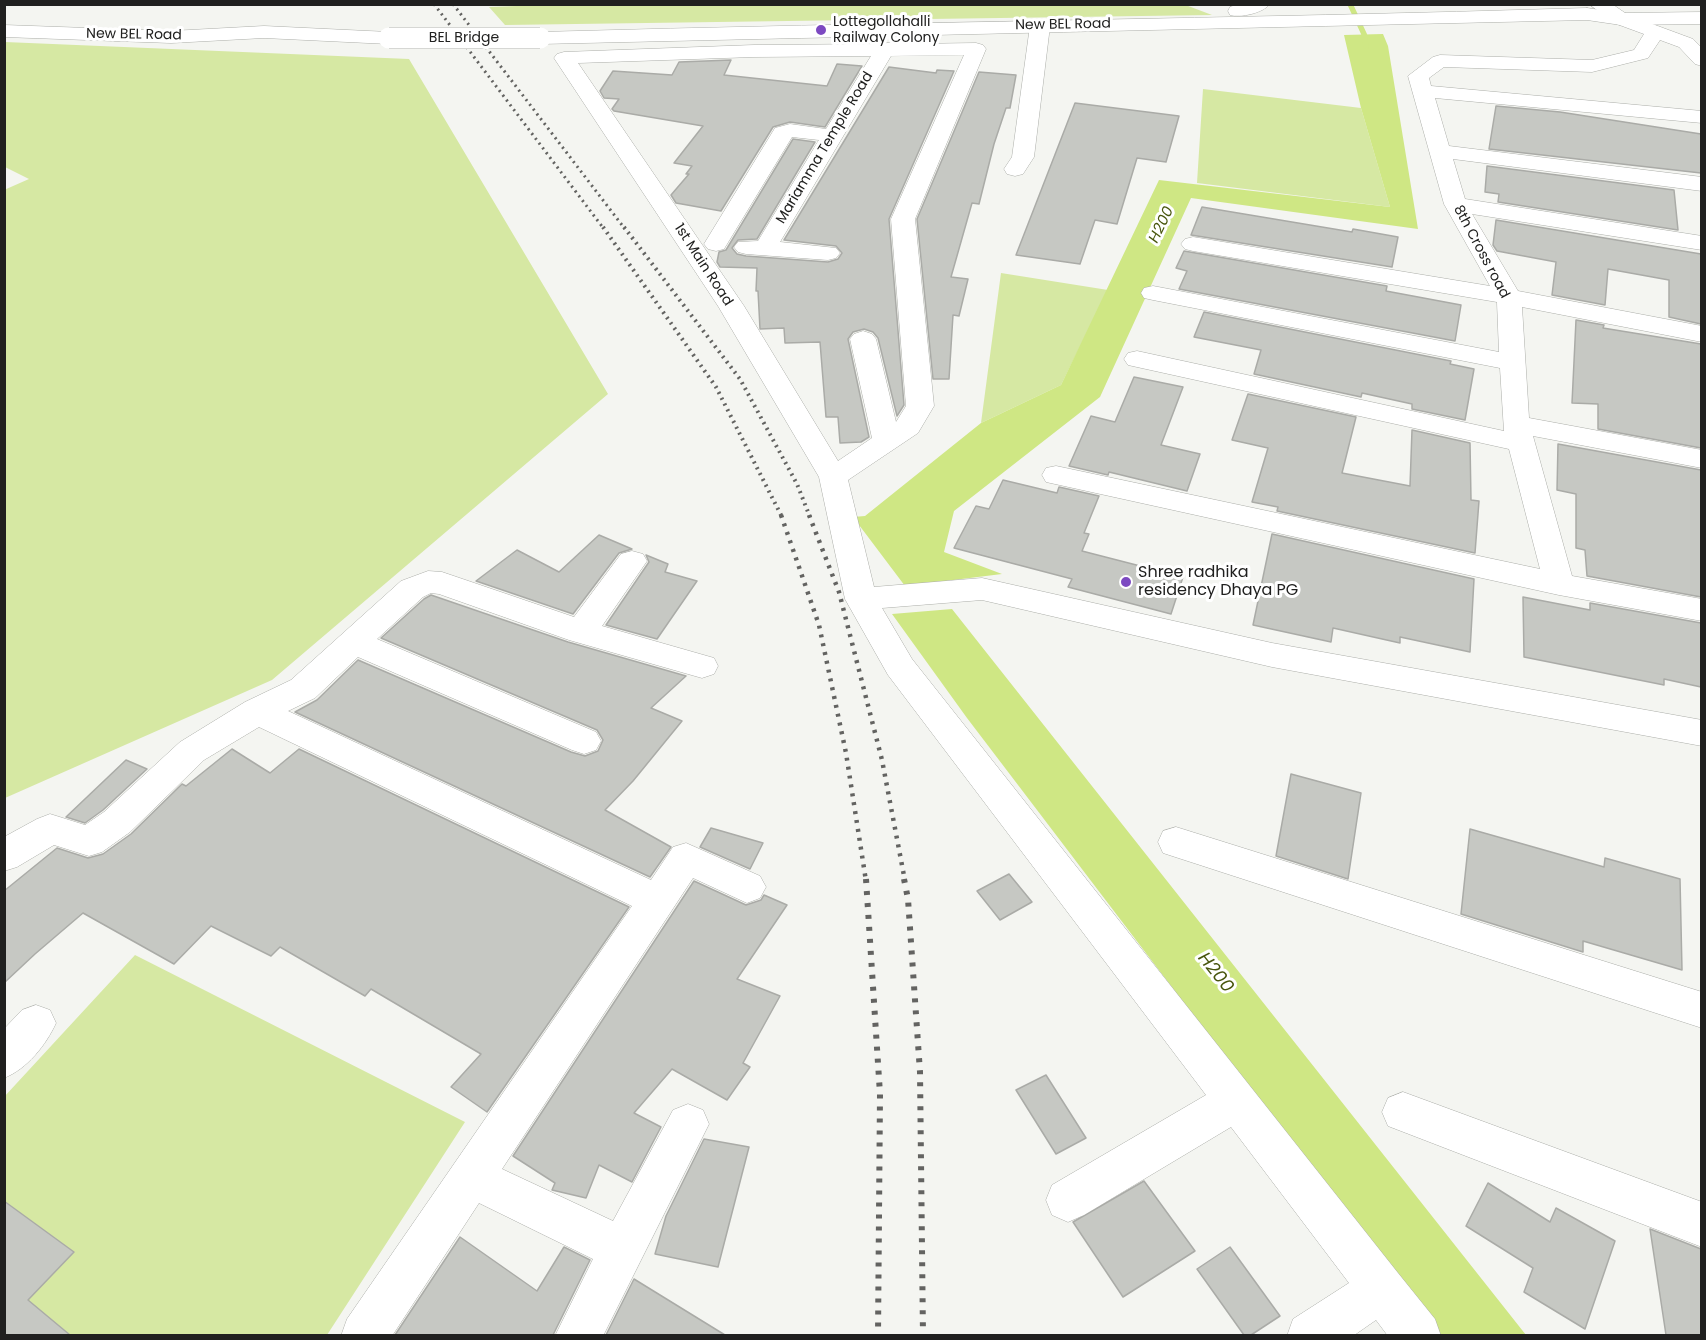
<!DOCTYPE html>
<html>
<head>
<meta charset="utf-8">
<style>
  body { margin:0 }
  #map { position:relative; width:1706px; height:1340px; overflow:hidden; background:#f4f5f1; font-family:Poppins,sans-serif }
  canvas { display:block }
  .frame { position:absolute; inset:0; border:6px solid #20201f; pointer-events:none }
</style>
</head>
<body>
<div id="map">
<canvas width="1706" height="1340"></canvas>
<div class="frame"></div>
</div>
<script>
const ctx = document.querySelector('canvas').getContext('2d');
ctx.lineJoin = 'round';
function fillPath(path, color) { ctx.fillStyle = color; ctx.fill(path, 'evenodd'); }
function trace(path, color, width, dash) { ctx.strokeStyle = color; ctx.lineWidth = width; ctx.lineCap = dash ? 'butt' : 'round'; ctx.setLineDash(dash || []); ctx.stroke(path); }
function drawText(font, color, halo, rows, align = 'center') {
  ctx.font = font + ' Poppins,sans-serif'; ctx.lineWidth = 6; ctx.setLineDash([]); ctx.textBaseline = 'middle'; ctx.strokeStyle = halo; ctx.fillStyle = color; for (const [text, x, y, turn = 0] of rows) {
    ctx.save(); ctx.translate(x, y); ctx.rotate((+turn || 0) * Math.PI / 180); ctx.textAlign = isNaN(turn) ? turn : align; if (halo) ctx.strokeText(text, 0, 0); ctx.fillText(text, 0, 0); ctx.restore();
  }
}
const green = new Path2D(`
  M 544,5 L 1183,4 L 1212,15 L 505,25 L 489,7 Z
  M 5,42 L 409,59 L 608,394 L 272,680 L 5,798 L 4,190 L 29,179 L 5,167 Z
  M 1203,89 L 1361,108 L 1390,207 L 1197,183 Z
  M 1001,273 L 1108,290 L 1061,385 L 981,423 Z
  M 135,955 L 465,1122 L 327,1335 L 5,1335 L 4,1097 Z`);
const water = new Path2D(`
  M 1383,34 L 1388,46 L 1418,229 L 1191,198 L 1100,397 L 954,511 L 944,552 L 1002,574 L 905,586 L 853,517 L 865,516 L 981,423 L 1061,385 L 1159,180 L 1390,207 L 1361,108 L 1344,35 Z
  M 952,609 L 1526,1335 L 1431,1335 L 1343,1227 L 1171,986 L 967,718 L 892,614 Z`);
const stream = new Path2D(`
  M 1347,4 L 1353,4 L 1367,34 L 1369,49 L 1364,48 L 1361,34 Z`);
const building = new Path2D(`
  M 731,60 L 724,75 L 827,86 L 837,64 L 862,66 L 825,127 L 790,122 L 773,127 L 721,211 L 676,203 L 671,195 L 689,174 L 686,174 L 692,166 L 674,163 L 703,126 L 614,111 L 612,109 L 619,99 L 604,98 L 600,91 L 613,71 L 672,75 L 679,62 Z
  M 889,67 L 936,73 L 937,70 L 954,71 L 889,219 L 904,405 L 897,416 L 878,338 L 873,332 L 864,329 L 853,332 L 848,339 L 869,437 L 861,442 L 840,443 L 838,417 L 826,417 L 820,342 L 785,343 L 784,328 L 760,329 L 758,291 L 756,291 L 757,268 L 720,267 L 717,262 L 719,252 L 726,250 L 793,139 L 815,142 L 757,239 L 738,240 L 732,248 L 737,254 L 746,256 L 828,262 L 838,259 L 842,253 L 836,246 L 784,240 Z
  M 979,72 L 1016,75 L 1010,108 L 1006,108 L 994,144 L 979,204 L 972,203 L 951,277 L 968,279 L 959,316 L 953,315 L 949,379 L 933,379 L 917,219 Z
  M 1075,103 L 1179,116 L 1166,162 L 1137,158 L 1117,224 L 1095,220 L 1080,264 L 1016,255 Z
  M 1496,106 L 1560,112 L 1701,134 L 1701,173 L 1489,149 Z
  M 1487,166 L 1674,190 L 1678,230 L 1498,202 L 1499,194 L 1485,192 Z
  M 1202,207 L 1352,232 L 1353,229 L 1398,237 L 1392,267 L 1191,235 Z
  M 1496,220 L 1701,254 L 1701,324 L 1669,317 L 1669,280 L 1608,269 L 1605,305 L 1552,295 L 1556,262 L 1497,251 L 1493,245 Z
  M 1184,251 L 1387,286 L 1386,291 L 1461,305 L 1455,341 L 1179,289 L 1187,271 L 1176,268 Z
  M 1204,312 L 1451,361 L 1450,364 L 1474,369 L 1465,420 L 1412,409 L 1412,404 L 1362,393 L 1361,397 L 1254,374 L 1261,350 L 1194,337 Z
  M 1576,320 L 1604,325 L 1603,328 L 1701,344 L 1701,448 L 1598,429 L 1598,404 L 1572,403 Z
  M 1134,377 L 1183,387 L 1161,445 L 1200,454 L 1187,491 L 1109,472 L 1108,475 L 1069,466 L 1091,416 L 1115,422 Z
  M 1248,394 L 1356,417 L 1342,473 L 1410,486 L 1412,430 L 1470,443 L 1471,500 L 1479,501 L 1475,553 L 1277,511 L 1278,507 L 1252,502 L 1268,448 L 1232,440 Z
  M 1558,444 L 1701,470 L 1701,597 L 1587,576 L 1585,550 L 1576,548 L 1576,494 L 1557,490 Z
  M 1003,480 L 1057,493 L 1059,487 L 1099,496 L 1084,533 L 1089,534 L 1082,551 L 1183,577 L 1171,614 L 1068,587 L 1072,579 L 954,548 L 976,506 L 989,509 Z
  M 1272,534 L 1474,579 L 1470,652 L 1400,637 L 1400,643 L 1333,628 L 1331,642 L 1253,625 Z
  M 599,535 L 632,549 L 619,553 L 573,614 L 476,581 L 517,550 L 559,572 Z
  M 646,555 L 668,564 L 665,572 L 697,581 L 657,639 L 606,625 L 649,562 Z
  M 431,595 L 568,642 L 686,676 L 651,708 L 682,721 L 633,781 L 605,810 L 671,847 L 650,877 L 295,712 L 317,700 L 358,660 L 571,752 L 585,756 L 598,751 L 603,740 L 597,730 L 381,638 L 424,599 Z
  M 1523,597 L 1590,610 L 1590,603 L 1701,623 L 1701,687 L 1664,679 L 1664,685 L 1524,657 Z
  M 232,749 L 270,773 L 299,749 L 629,907 L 487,1112 L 451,1087 L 481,1054 L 371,989 L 365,996 L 280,947 L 271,956 L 211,926 L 174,964 L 83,913 L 35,954 L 4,983 L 4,891 L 57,848 L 88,858 L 103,854 L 131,834 L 182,784 L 186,786 Z
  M 126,760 L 147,769 L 103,810 L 85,823 L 66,817 Z
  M 1291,774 L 1361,793 L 1348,879 L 1276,856 Z
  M 711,828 L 763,843 L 750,869 L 700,847 Z
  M 1470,829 L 1604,867 L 1605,858 L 1680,879 L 1682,970 L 1583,941 L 1583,952 L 1461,914 Z
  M 1009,874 L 1032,902 L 1000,920 L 977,891 Z
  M 694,881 L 746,905 L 761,900 L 764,895 L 787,905 L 737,979 L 780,996 L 743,1063 L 750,1067 L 727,1100 L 672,1069 L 634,1113 L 661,1127 L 632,1182 L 599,1165 L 586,1198 L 552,1190 L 555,1183 L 513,1156 Z
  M 1046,1075 L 1086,1138 L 1056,1154 L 1016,1090 Z
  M 704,1139 L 749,1147 L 718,1267 L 655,1254 L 666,1216 Z
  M 1144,1181 L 1195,1251 L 1123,1297 L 1073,1222 Z
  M 1488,1183 L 1550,1222 L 1556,1208 L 1615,1241 L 1585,1329 L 1524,1292 L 1533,1268 L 1466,1226 Z
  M 4,1201 L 74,1252 L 28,1300 L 70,1335 L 4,1335 Z
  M 1650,1229 L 1701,1249 L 1701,1335 L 1666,1335 Z
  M 460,1237 L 537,1291 L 564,1247 L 590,1260 L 553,1335 L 395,1335 Z
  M 1230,1247 L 1280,1316 L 1251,1335 L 1244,1335 L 1197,1269 Z
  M 634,1279 L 725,1335 L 606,1335 Z`);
const street = new Path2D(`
  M 1239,4 L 1270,4 C 1263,13 1241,18 1230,15 L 1228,11 L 1230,7 Z
  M 1589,4 L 1612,4 L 1628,15 L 1693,39 L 1702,48 L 1702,66 L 1695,64 L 1679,47 L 1660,40 L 1648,58 L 1592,72 L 1444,67 L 1429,78 L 1431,86 L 1702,111 L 1702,123 L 1435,98 L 1449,146 L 1702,177 L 1702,191 L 1453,159 L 1465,199 L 1702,236 L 1702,250 L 1472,214 L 1518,291 L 1702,326 L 1702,342 L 1522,307 L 1529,418 L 1702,450 L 1702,468 L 1533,436 L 1572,576 L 1702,599 L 1702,621 L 1559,595 L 1046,482 L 1042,475 L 1046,468 L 1056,466 L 1540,569 L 1509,449 L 1137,367 L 1128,365 L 1124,359 L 1128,353 L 1137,351 L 1504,431 L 1500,368 L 1153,300 L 1144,298 L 1141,293 L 1144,288 L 1153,286 L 1499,352 L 1497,302 L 1193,251 L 1185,249 L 1181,244 L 1185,239 L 1193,237 L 1490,286 L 1444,204 L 1408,76 L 1433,57 L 1440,55 L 1592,60 L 1634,50 L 1644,34 L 1614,23 Z
  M 1040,20 L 1047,22 L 1050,26 L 1034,157 L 1023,174 L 1015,176 L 1007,174 L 1004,169 L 1012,157 L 1030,26 L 1033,22 Z
  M 902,40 L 910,44 L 976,43 L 983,45 L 986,49 L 915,219 L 934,406 L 918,433 L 848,480 L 874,587 L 982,578 L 1272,643 L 1702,720 L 1702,746 L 1272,667 L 982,600 L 882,608 L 912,659 L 1398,1273 L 1435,1319 L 1441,1336 L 1388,1336 L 1376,1320 L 1353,1336 L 1287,1336 L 1293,1319 L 1349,1283 L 1231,1127 L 1084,1215 L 1068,1222 L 1052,1215 L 1046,1200 L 1052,1185 L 1206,1095 L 888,675 L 845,599 L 819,477 L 718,306 L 554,58 L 557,54 L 564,52 L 754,45 L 882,44 ZM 964,55 L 891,219 L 906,406 L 896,422 L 876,339 L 872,334 L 863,331 L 854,334 L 850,339 L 872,438 L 838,461 L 744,306 L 578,63 L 754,57 L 871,56 L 826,129 L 790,124 L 775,128 L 704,244 L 708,249 L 716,251 L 724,249 L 792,137 L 819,140 L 758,241 L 738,242 L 734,247 L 738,252 L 746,254 L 828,260 L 836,258 L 840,253 L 836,248 L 780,242 L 891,56 Z
  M 632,551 L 643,554 L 647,561 L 602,626 L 714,658 L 718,666 L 714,674 L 702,678 L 569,640 L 439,594 L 431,593 L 423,597 L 377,639 L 596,732 L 601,741 L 596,750 L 584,754 L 572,750 L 358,657 L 315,698 L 288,711 L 651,880 L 673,847 L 686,843 L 760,876 L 766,887 L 760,898 L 747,903 L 693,878 L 502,1169 L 613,1221 L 673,1110 L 688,1104 L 703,1110 L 709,1124 L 603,1336 L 555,1336 L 593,1259 L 479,1203 L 392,1336 L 341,1336 L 347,1319 L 632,906 L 259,727 L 204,760 L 130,832 L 102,852 L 89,856 L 54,845 L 17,867 L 4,871 L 4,837 L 37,819 L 50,814 L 85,825 L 104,812 L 180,742 L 245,702 L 291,680 L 401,581 L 428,571 L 442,572 L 574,617 L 621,554 Z
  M 1176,827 L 1702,992 L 1702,1028 L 1163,853 L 1158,842 L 1163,831 Z
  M 36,1005 L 50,1010 L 56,1023 C 46,1045 27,1069 4,1078 L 4,1029 L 22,1010 Z
  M 1403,1092 L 1702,1202 L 1702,1247 L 1388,1126 L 1382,1112 L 1388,1098 Z`);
const secondary = new Path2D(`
  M 1587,8 L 1621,13 L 1702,12 L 1702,24 L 1621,25 L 1587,20 L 540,44 L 533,42 L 530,38 L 533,34 L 540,32 C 889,22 1238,19 1587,8 Z
  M 4,25 L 171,31 L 264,26 L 389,32 L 396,34 L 399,38 L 396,42 L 389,44 L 264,38 L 171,43 L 4,37 Z`);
const railFar3 = new Path2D(`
  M 434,4 L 604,229
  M 453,4 L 625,229`);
const railFar2 = new Path2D(`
  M 603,227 L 716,387 L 782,517
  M 624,227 L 740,379 L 797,484 L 810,517`);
const railFar1 = new Path2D(`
  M 781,515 L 819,625 L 846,753 L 866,881
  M 809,515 L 839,592 L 882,760 L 905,881`);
const rail = new Path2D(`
  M 866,879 L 880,1094 L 878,1336
  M 904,879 L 908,899 L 920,1072 L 923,1336`);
const secondaryBridge = new Path2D(`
  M 389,38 L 540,38`);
const markers = [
  [821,30,6,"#7c49c1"],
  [1126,582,6,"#7c49c1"]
];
const farPoinames = [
  ["Lottegollahalli",833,22],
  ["Railway Colony",833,38]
];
const farStreetnames = [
  ["New BEL Road",1063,25,-1],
  ["New BEL Road",134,35,1],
  ["BEL Bridge",464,38],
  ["Mariamma Temple Road",825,148,-59],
  ["8th Cross road",1481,252,62],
  ["1st Main Road",703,265,57]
];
const farWaternames = [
  ["H200",1162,225,-64]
];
const poiNames = [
  ["Shree radhika",1138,573],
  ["residency Dhaya PG",1138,591]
];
const waterNames = [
  ["H200",1215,973,52]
];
fillPath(green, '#d6e8a3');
fillPath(water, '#cfe784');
fillPath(stream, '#cfe784');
fillPath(building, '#c6c8c3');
trace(building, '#aaaba7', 1.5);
trace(street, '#acaea9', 1);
trace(secondary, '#acaea9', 1);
fillPath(street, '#fff');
fillPath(secondary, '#fff');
trace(railFar3, '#636361', 3, [2, 4]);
trace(railFar2, '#636361', 4, [2, 4.5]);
trace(railFar1, '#636361', 4.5, [3, 6]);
trace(rail, '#636361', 6, [4, 8]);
trace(secondaryBridge, '#acaea9', 22, []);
trace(secondaryBridge, '#fff', 21);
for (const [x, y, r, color] of markers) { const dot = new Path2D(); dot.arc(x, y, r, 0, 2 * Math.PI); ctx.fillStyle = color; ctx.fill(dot); trace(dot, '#fff', 2); }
drawText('14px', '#20201f', '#fff', farPoinames, 'left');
drawText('14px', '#20201f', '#fff', farStreetnames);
drawText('italic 15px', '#48560d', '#fff', farWaternames);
drawText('16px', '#20201f', '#fff', poiNames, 'left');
drawText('italic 18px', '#48560d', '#fff', waterNames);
</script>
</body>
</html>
